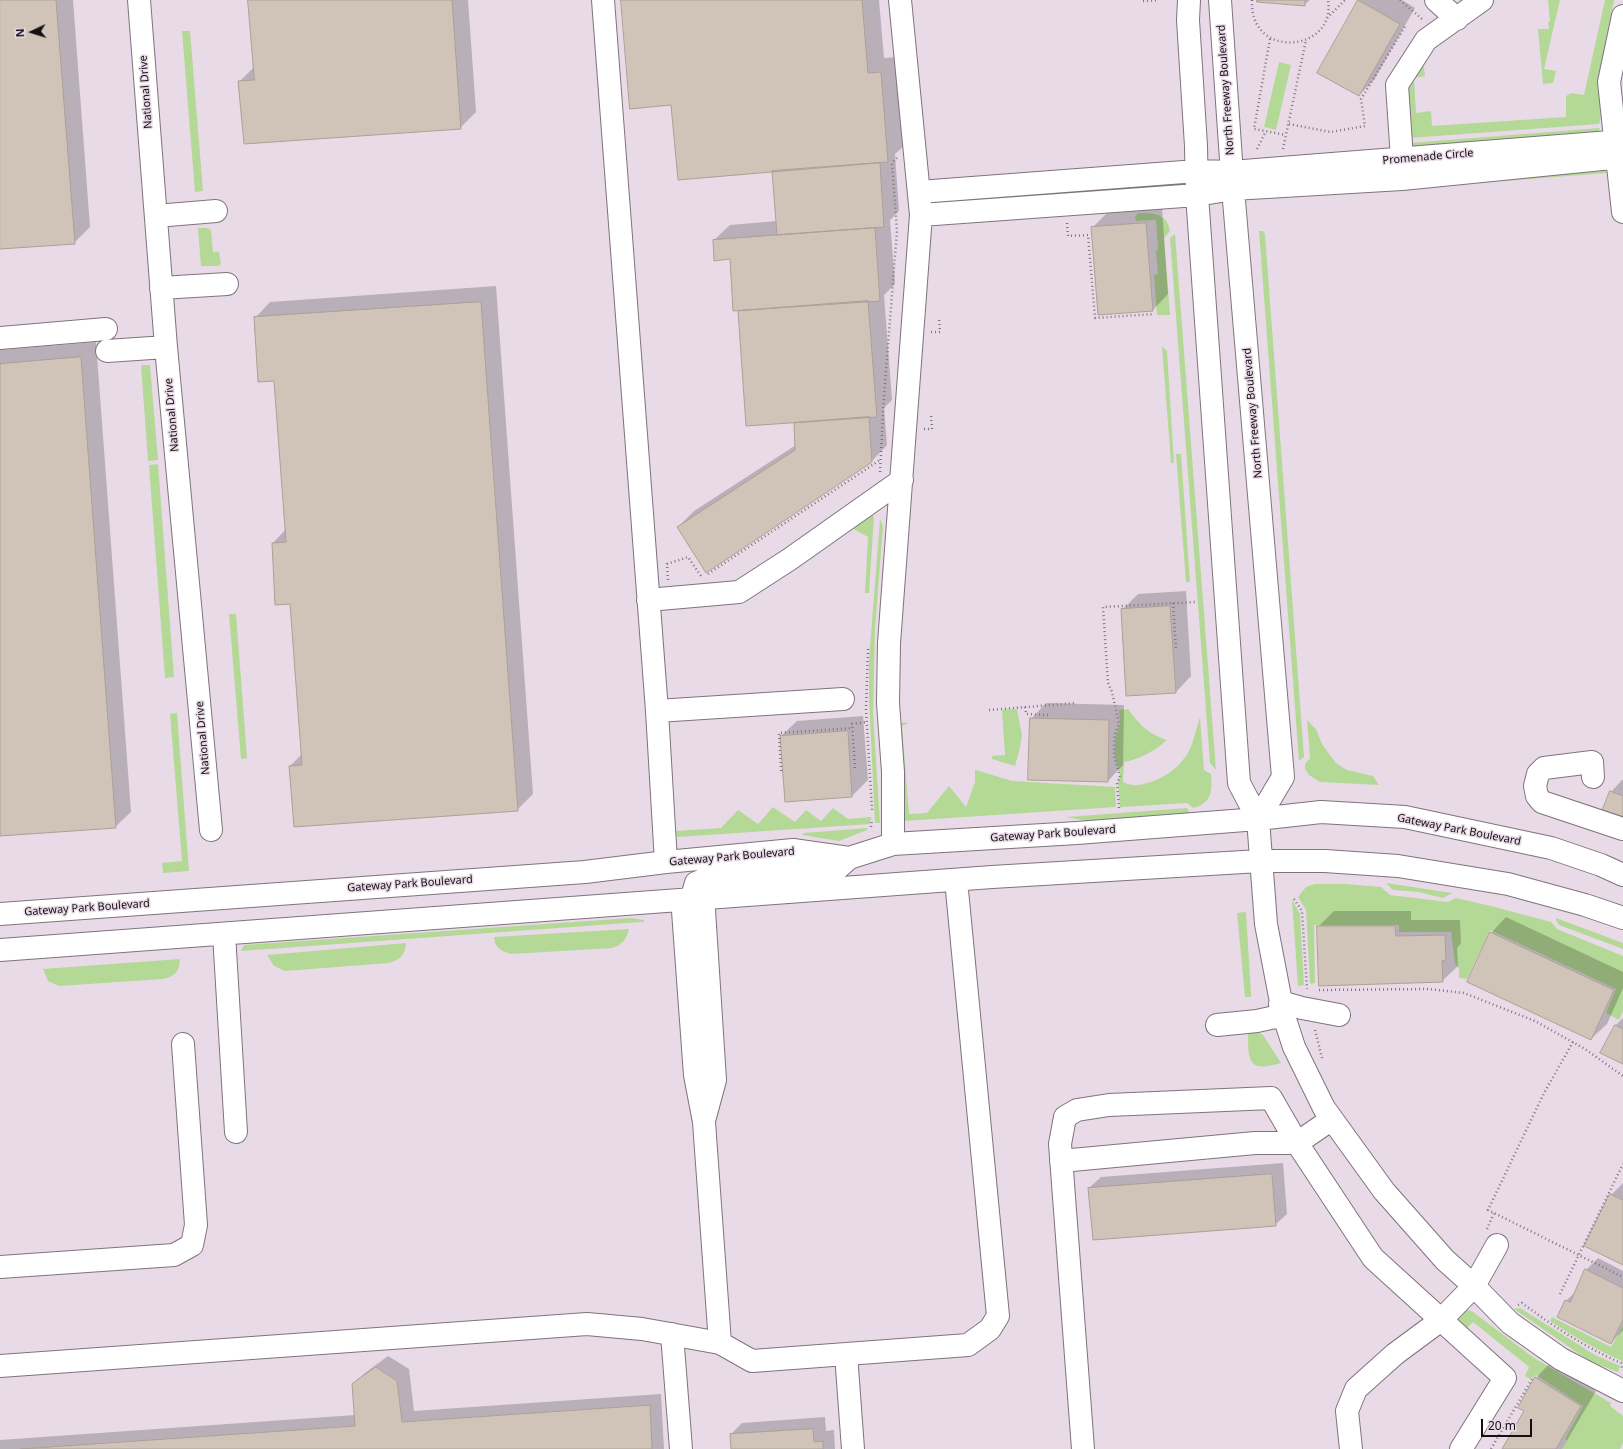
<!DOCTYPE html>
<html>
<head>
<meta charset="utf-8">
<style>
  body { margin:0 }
  #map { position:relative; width:1623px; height:1449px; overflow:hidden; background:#e8dbe7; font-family:"Noto Sans",sans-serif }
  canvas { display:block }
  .north { position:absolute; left:12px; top:12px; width:40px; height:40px; -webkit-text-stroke:3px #e8dbe7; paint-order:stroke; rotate:266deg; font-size:11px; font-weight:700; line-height:16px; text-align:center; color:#130f13 }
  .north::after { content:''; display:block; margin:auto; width:14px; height:18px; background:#130f13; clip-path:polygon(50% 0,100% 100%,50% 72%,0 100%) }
  .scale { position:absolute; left:1481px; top:1419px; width:51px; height:18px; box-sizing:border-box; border:2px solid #130f13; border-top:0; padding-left:5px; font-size:12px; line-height:14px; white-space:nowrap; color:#130f13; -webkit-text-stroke:3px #e8dbe7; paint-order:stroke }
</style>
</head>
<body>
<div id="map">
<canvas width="1623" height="1449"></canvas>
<div class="north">N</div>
<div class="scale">20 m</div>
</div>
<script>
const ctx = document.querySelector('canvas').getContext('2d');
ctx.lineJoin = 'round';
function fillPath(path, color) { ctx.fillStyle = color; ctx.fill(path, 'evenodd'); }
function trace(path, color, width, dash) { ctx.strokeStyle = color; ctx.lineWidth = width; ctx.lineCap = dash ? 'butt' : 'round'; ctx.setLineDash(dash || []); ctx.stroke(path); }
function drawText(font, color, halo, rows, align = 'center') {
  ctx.font = font + ' "Noto Sans",sans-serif'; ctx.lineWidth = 3; ctx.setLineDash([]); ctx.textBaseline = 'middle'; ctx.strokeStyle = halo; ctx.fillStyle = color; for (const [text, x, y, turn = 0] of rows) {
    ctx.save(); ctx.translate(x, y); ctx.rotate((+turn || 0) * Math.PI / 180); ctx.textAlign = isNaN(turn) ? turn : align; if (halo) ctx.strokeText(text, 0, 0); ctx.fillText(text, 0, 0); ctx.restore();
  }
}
const green = new Path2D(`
  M 1548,0 L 1560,0 L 1544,69 L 1556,71 L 1553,83 L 1543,84 L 1538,29 L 1549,29 L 1548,22 L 1550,22 Z
  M 1605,0 L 1614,0 L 1599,77 L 1601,117 L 1599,124 L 1410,138 L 1405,86 L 1423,62 L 1425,76 L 1414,78 L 1416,113 L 1431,111 L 1432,126 L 1566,117 L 1566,96 L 1571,93 L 1584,95 Z
  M 182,31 L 190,31 L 203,191 L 195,192 Z
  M 1279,62 L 1291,65 L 1276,130 L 1264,127 Z
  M 1600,128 L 1597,134 L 1412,147 L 1410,143 Z
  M 1604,169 L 1607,173 L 1504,181 L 1504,179 Z
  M 1138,213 C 1153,213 1167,213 1170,231 L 1164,238 L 1170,315 L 1157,315 L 1154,275 L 1158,274 L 1156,252 L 1158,249 L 1156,220 L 1136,221 L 1135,217 Z
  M 198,228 L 207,228 L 211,230 L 213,252 L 219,252 L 221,264 L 218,266 L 201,266 Z
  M 1259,231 L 1263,231 L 1265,234 L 1304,757 L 1299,761 Z
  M 1175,234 L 1216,770 L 1210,763 L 1170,238 Z
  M 1162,346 L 1167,351 L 1174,463 L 1171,463 Z
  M 141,365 L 150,365 L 158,460 L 148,461 Z
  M 1176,454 L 1181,454 L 1190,582 L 1186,582 Z
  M 158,464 L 174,677 L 165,678 L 149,465 Z
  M 870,516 L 874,516 L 869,593 L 865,593 L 868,537 L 852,528 Z
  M 880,519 L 883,526 L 875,629 L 873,712 L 880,823 L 875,823 L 869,697 L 869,660 Z
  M 229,614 L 236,614 L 247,758 L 241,759 Z
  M 1017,709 L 1022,735 L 1020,748 L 1015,766 L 992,759 L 992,756 L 1005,755 L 1002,710 Z
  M 1128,709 C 1141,726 1147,733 1167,740 C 1154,751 1141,759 1124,762 L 1123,782 C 1131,786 1138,786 1147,783 C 1167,778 1185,763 1192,744 C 1195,735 1197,726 1200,717 L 1204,770 L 1211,774 C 1212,790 1213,803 1193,808 L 1187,803 L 1120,807 L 1118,783 L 1120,776 L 1115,757 L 1115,745 L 1116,735 L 1120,724 L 1119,710 Z
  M 177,713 L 189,871 L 163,873 L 162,863 L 182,861 L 170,714 Z
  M 1307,720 L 1316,729 L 1322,744 L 1336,763 L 1347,770 L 1373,776 L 1379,785 L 1320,782 L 1309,775 L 1305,769 L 1305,764 L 1310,758 Z
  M 897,722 L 909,723 L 902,726 L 909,814 L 927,813 L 949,786 L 966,807 L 975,782 L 975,770 L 976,770 L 1012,781 L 1115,787 L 1116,807 L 904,821 Z
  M 773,807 L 795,822 L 806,810 L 821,821 L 833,808 L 848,819 L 871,817 L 870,824 L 677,837 L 676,831 L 721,828 L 738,810 L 758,824 Z
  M 1187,808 L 1190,814 L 1087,821 L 1066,817 Z
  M 867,828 L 867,830 L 839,841 L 802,835 L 804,833 Z
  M 1386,883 L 1452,893 L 1443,898 L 1419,892 L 1393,890 Z
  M 1315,884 L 1346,884 L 1381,887 L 1390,895 L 1448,902 L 1456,898 L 1491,906 L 1551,922 L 1557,929 L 1623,956 L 1623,1011 L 1619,1020 L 1606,1013 L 1616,989 L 1490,930 L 1467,979 L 1459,978 L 1459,969 L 1455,963 L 1451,932 L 1399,932 L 1399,925 L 1314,925 L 1315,983 L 1310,984 L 1306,910 L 1298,897 L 1306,887 Z
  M 1292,900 L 1300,914 L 1304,985 L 1298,986 Z
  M 1246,912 L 1251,994 L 1251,997 L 1245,997 L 1237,913 Z
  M 631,918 L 644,920 L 644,922 L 641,922 L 241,951 L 244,945 Z
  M 1556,918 L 1623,943 L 1623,949 L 1559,925 L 1556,920 Z
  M 629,929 C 627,939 622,945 612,948 L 511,954 C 501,951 495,948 494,937 Z
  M 406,943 C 405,955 400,960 389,963 L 285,971 L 274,966 L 267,955 Z
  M 180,959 C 180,971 174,977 163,979 L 59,986 L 48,981 L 43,969 Z
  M 1248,1032 L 1257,1032 L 1263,1035 L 1281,1063 C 1248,1073 1248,1061 1248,1032 Z
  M 1520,1308 L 1595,1355 L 1618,1365 L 1620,1366 L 1618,1372 L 1591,1362 L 1514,1309 Z
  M 1468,1310 L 1473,1312 L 1534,1358 L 1611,1403 L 1610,1406 L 1623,1416 L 1623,1443 L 1620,1449 L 1562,1449 L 1567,1440 L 1565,1439 L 1583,1406 L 1536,1375 L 1530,1379 L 1525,1376 L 1529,1367 L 1473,1322 L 1466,1329 L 1457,1319 L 1462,1311 Z
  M 1552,1317 L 1611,1347 L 1623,1326 L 1623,1363 L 1622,1361 C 1597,1350 1573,1336 1550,1321 Z`);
const shadow = new Path2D(`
  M 0,0 L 73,0 L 90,227 L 74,243 L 0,248 Z
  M 249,0 L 468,0 L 476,112 L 460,128 L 239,82 L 254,67 Z
  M 622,0 L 879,0 L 884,58 L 896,57 L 904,146 L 895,154 L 899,211 L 890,220 L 895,284 L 884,295 L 892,400 L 884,408 L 887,445 L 872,461 L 678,527 L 694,511 L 796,445 L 795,422 L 747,425 L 739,310 L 731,258 L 714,240 L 730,225 L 777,221 L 773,170 L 672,104 Z
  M 1258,0 L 1310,0 L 1304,5 Z
  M 1359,0 L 1402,0 L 1415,8 L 1374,80 L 1359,95 L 1318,72 Z
  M 1162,208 L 1168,294 L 1153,310 L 1092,228 L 1108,212 Z
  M 496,286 L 533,794 L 517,810 L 290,766 L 302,754 L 291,603 L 276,604 L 273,543 L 286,529 L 275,380 L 255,318 L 270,302 Z
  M 96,342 L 131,812 L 115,827 L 0,835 L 0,350 Z
  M 1186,591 L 1191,676 L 1176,692 L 1122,610 L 1138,594 Z
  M 1046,703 L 1124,705 L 1123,765 L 1108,781 L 1031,719 Z
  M 863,716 L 868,780 L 852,796 L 785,800 L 781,736 L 797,721 Z
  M 1622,780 L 1623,780 L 1623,822 L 1611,792 Z
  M 1334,911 L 1411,911 L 1411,920 L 1460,920 L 1461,943 L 1457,948 L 1458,966 L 1442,981 L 1318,927 Z
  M 1506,917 L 1623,972 L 1623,988 L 1607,1024 L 1591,1039 L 1491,933 Z
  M 1623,1018 L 1623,1063 L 1615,1026 Z
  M 1283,1163 L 1287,1214 L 1275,1225 L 1089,1188 L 1101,1177 Z
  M 1623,1183 L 1623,1264 L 1611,1195 Z
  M 1598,1258 L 1623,1271 L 1623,1330 L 1611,1343 L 1566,1301 L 1576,1291 L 1586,1270 Z
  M 388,1356 L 409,1369 L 414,1411 L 661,1394 L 664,1449 L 0,1449 L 0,1440 L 355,1415 L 353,1384 L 365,1373 Z
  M 1551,1362 L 1596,1391 L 1562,1449 L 1504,1449 L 1526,1410 L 1536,1378 Z
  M 825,1417 L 826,1431 L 834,1430 L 835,1449 L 732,1449 L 731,1434 L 742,1423 Z`);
const building = new Path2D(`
  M 0,0 L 56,0 L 75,244 L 0,249 Z
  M 248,0 L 452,0 L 461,129 L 244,144 L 238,81 L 254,80 Z
  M 621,0 L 862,0 L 868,73 L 881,72 L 888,162 L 678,180 L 671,105 L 630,109 Z
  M 1257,0 L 1305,0 L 1305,6 L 1257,2 Z
  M 1358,0 L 1400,24 L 1359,96 L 1317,73 Z
  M 880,163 L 884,227 L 777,235 L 772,171 Z
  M 1146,223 L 1153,311 L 1098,315 L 1091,227 Z
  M 875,228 L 880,301 L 733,311 L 730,259 L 714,261 L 713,240 Z
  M 868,301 L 877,417 L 746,426 L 738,311 Z
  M 481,302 L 518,811 L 294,827 L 289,766 L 302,765 L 290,604 L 275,605 L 272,543 L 286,542 L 274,381 L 258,382 L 254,317 Z
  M 81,357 L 116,828 L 0,836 L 0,364 Z
  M 869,417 L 872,462 L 706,573 L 677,527 L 795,450 L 794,423 Z
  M 1170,606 L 1176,693 L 1126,696 L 1121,609 Z
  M 1030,718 L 1109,720 L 1108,782 L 1028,780 Z
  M 848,731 L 852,797 L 785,802 L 780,736 Z
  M 1610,791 L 1623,796 L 1623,823 L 1601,814 Z
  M 1317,926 L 1395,926 L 1396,936 L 1445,935 L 1446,960 L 1442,961 L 1443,982 L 1319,986 Z
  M 1490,932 L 1614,990 L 1591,1040 L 1467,982 Z
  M 1615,1025 L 1623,1029 L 1623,1064 L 1600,1053 Z
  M 1272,1174 L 1276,1226 L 1093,1240 L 1088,1188 Z
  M 1610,1194 L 1623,1200 L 1623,1265 L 1584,1246 Z
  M 1585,1269 L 1623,1288 L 1623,1320 L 1611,1344 L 1557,1317 L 1565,1300 L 1570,1302 Z
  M 376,1367 L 397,1381 L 402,1422 L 650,1405 L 652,1449 L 20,1449 L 355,1426 L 352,1384 Z
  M 1535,1377 L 1581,1406 L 1556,1449 L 1502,1449 L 1524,1411 L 1518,1408 Z
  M 813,1429 L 814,1442 L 823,1441 L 823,1449 L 731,1449 L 730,1434 Z`);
const path = new Path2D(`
  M 1252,0 C 1249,61 1337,52 1328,0
  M 1400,0 L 1422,19
  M 1143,1 L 1159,0
  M 1327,18 L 1345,0
  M 1270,39 L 1254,129 L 1286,135
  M 1289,124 L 1331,132 L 1365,126 L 1361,99 L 1406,25
  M 1257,149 L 1266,131
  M 1283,149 L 1306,40
  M 1067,223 L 1068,236 L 1088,235 L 1095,318 L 1154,314
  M 931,332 L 940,332 L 939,318
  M 924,429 L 932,429 L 931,414
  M 880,472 L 884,396 L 897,231 L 892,163 L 897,158
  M 708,574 L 880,460
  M 668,580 L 667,564 L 688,557 L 701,576
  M 1173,603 L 1176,648
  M 868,649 L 866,709 L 872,810
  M 1025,707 L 1026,714 L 1049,715
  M 989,710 L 1076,703
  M 855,768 L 852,724 L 867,722
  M 781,771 L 779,733 L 853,728
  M 1119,808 L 1117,783 L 1120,777 L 1114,756 L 1114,744 L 1115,734 L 1119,724 L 1112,692 L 1108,683 L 1103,607 L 1195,602
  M 871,827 L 872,819
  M 1294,899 L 1302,911 L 1307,989
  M 1319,990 L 1429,989 L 1464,993 L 1535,1021 L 1585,1049 L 1623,1076
  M 1315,1030 L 1322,1058
  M 1573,1042 L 1544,1093 L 1488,1210 L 1623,1277
  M 1487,1229 L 1494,1213
  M 1560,1294 L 1623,1164
  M 1518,1305 L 1522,1303 C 1554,1327 1585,1347 1621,1363 L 1622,1368
  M 1491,1449 L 1532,1379`);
const minor = new Path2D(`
  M 139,0 L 166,347 L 211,830
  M 603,0 L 657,711 L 666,862
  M 1189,0 L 1188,20 L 1196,146 L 1197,195 L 1239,783 L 1258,819 L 1266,924 L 1281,1002 L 1280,1004 L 1294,1047 L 1324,1108 L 1384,1191 L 1445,1260 L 1474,1286 L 1510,1323 L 1561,1359 L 1623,1391
  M 1220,0 L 1233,189 L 1283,777 L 1258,819
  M 1436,0 L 1457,19
  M 1623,16 L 1609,82 L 1623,212
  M 1402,159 L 1397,85 L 1426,40 L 1482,0
  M 919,192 L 1197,171 L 1232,172 L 1269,169 L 1623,141
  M 921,215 L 1197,195 L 1233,189 L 1402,179 L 1623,157
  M 156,216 L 216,211
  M 161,288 L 227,284
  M 0,338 L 106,329
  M 107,351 L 166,347
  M 648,600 L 739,592 L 790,559 L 902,480
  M 657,711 L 843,699
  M 1593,777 L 1592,762 L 1544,768 L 1538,774 L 1535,786 L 1537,796 L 1542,802 L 1623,829
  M 893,844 L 893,772 L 888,703 L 889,643 L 921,215 L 900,0
  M 691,900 L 704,910 L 715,1080 L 705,1117
  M 0,914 L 585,872 L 666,862 L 793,850 L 849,858 L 893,844 L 1077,833 L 1258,819 L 1321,812 L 1405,817 L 1551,848 L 1601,865 L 1623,875
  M 224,934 L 236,1132
  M 0,950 L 992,877 L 1260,861 L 1325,861 L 1398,866 L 1508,884 L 1585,905 L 1623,918
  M 1281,1002 L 1302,1008 L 1339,1015
  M 1217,1025 L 1257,1021 L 1284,1015
  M 1061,1161 L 1255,1143 L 1297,1143 L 1332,1119
  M 0,1267 L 174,1255 L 192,1245 L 196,1225 L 183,1044
  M 672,1334 L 681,1449
  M 720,1343 L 704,1122 L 695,1075 L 683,911 L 691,900 L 696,883 L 708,878 L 838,868 L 847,860
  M 846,1354 L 853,1449
  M 0,1366 L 587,1324 L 642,1329 L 720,1343 L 752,1361 L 968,1345 L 990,1329 L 998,1316 L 956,880
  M 1083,1449 L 1060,1144 L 1065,1117 L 1077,1110 L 1109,1105 L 1271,1098 L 1297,1143 L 1373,1258 L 1505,1378 L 1461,1449
  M 1351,1449 L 1347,1411 L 1356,1389 L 1395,1354 L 1441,1320 L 1474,1286 L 1497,1245`);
const streetNames = [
  ["North Freeway Boulevard",1226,90,-94],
  ["National Drive",146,92,-94],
  ["Promenade Circle",1428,157,-5],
  ["North Freeway Boulevard",1253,413,-95],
  ["National Drive",172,415,-95],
  ["National Drive",203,738,-95],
  ["Gateway Park Boulevard",1459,830,11],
  ["Gateway Park Boulevard",1053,834,-4],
  ["Gateway Park Boulevard",732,857,-5],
  ["Gateway Park Boulevard",410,884,-4],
  ["Gateway Park Boulevard",87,908,-4]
];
fillPath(green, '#b4d996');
fillPath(shadow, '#0003');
fillPath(building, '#d0c3b7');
trace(building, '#aca095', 1);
trace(minor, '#7f737e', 24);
trace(path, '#7e767e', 2.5, [1, 3]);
trace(minor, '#fff', 22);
drawText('11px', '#130f13', '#e8dbe7', streetNames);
</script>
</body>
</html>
